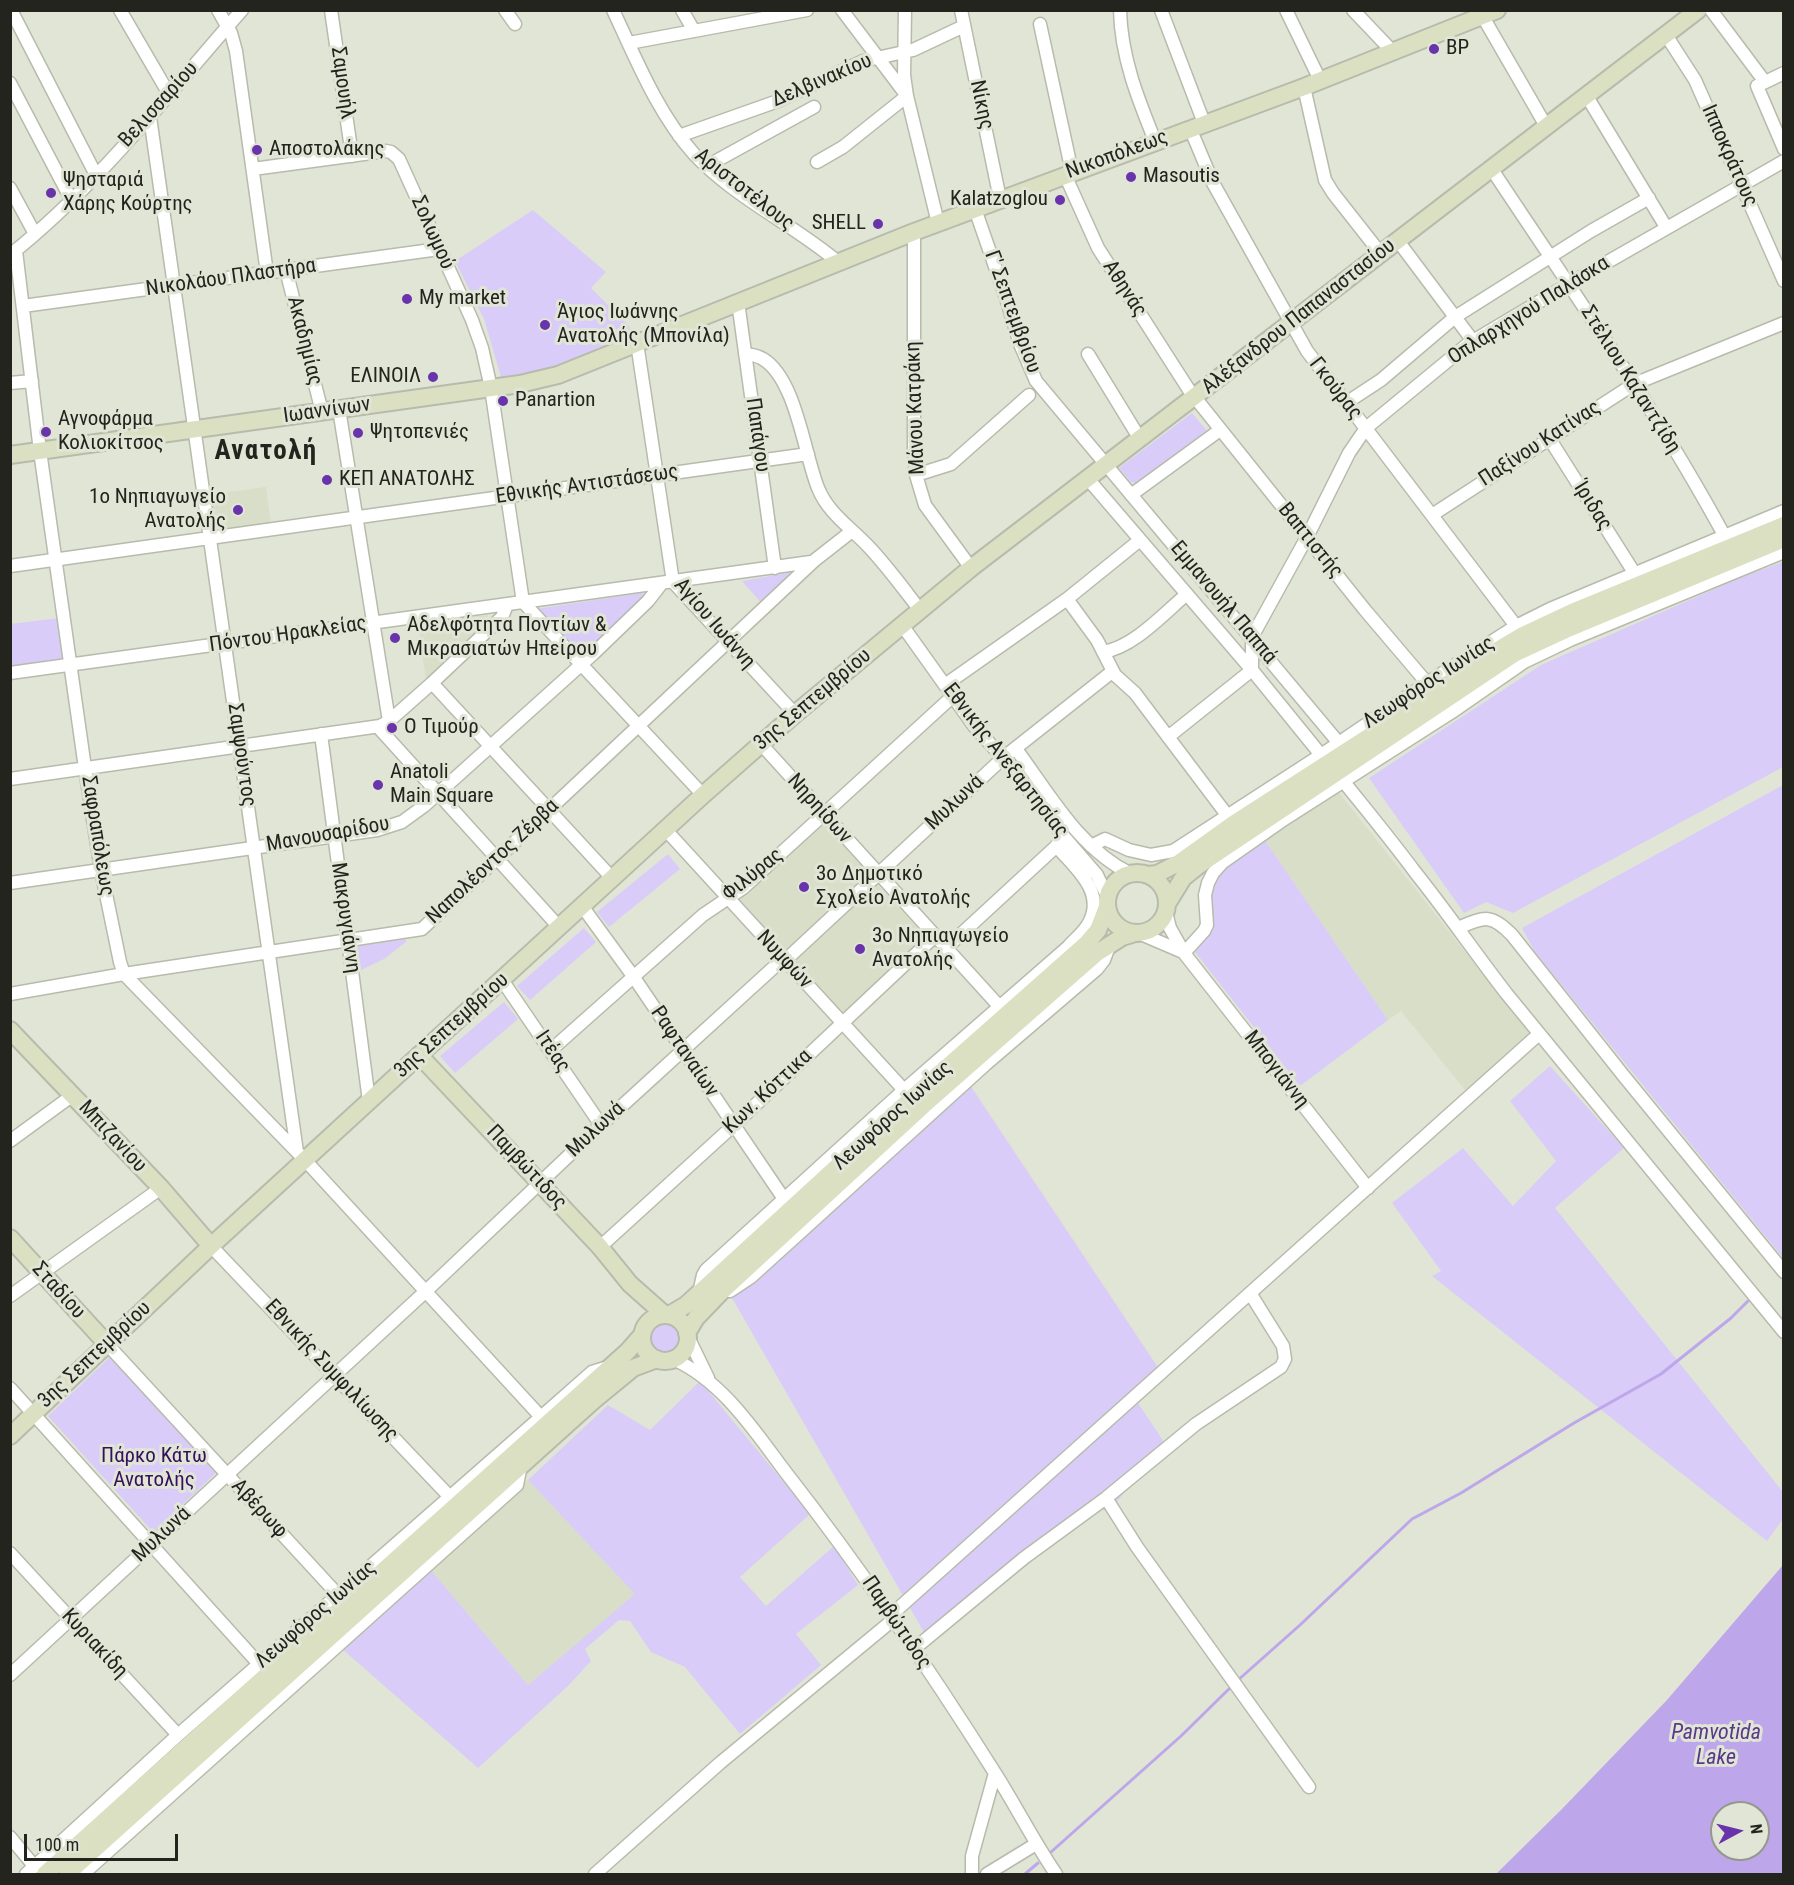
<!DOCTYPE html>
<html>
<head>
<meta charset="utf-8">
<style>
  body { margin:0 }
  #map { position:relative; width:1794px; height:1885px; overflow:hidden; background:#e1e5d6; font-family:"Roboto Condensed",sans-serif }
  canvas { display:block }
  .frame { position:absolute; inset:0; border:12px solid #23241e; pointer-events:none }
  .north { position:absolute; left:1710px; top:1801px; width:60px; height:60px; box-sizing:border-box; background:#e1e5d6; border:2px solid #95988c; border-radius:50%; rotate:83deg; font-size:16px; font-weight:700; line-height:24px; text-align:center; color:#23241e }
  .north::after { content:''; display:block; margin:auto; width:21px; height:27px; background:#6933aa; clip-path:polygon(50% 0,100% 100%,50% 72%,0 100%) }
  .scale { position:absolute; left:24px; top:1834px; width:154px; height:27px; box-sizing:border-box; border:3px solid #23241e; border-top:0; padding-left:8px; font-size:18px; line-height:21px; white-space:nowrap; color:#23241e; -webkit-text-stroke:4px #e1e5d6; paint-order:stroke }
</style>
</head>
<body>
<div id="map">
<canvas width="1794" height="1885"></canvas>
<div class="frame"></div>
<div class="north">N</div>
<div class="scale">100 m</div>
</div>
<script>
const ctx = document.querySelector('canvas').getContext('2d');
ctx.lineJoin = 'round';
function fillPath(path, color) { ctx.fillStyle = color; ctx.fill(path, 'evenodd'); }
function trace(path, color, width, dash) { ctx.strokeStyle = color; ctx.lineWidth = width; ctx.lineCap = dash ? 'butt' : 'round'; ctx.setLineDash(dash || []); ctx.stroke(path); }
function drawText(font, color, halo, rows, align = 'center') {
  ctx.font = font + ' "Roboto Condensed",sans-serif'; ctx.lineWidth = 6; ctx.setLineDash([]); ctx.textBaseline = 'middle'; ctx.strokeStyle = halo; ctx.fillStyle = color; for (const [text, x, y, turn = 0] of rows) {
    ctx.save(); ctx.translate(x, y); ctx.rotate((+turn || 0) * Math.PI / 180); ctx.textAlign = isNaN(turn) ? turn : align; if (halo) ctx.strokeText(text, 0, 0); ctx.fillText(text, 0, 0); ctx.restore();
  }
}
const built = new Path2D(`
  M 266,487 L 271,525 L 211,534 L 206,495 Z
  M 487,615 L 489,619 L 429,679 L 426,680 L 418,623 Z
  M 1337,790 L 1531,1035 L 1495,1081 L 1474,1101 L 1401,1011 L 1388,1020 L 1264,839 Z
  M 823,823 L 869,874 L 786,951 L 739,900 Z
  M 877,884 L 926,937 L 844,1014 L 795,960 Z
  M 528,1480 L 636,1594 L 528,1685 L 430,1569 Z`);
const green = new Path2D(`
  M 533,210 L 606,272 L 591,288 L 629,326 L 631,336 L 546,370 L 501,377 L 484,319 L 455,261 Z
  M 1192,413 L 1209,433 L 1139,484 L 1131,482 L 1119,468 Z
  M 1783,562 L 1783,767 L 1513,913 L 1486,902 L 1464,913 L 1369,778 L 1541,665 L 1742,577 Z
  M 793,572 L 794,576 L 763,605 L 742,581 Z
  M 641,593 L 647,595 L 579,657 L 536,609 Z
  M 59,618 L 64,659 L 11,666 L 10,624 Z
  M 1783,785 L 1783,1258 L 1535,952 L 1522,928 Z
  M 1264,839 L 1388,1020 L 1300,1086 L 1195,952 L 1214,929 L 1210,891 L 1218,875 Z
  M 668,854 L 680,869 L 609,927 L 597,912 Z
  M 584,928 L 596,942 L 530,1000 L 517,986 Z
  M 406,939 L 406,942 L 384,959 L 359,971 L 355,946 Z
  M 504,1002 L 518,1019 L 455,1073 L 440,1056 Z
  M 1550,1066 L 1624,1148 L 1555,1208 L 1783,1492 L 1783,1519 L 1767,1541 L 1432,1276 L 1441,1271 L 1392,1203 L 1463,1148 L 1513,1206 L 1556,1161 L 1510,1101 Z
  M 970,1085 L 1163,1375 L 1136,1400 L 1168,1448 L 1131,1485 L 1108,1512 L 1100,1509 C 1082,1520 1066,1534 1049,1547 C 1008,1578 969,1609 929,1641 L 732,1298 Z
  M651 1338a14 14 0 1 1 28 0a14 14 0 1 1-28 0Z
  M 110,1357 L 216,1473 L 153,1532 L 48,1416 Z
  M 700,1381 L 810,1514 L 740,1577 L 766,1606 L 834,1546 L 858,1585 L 796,1634 L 821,1665 L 740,1734 L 685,1667 L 651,1652 L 630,1621 L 619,1620 L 585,1649 L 591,1661 L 568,1686 L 478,1768 L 341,1648 L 430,1569 L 528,1685 L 635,1594 L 528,1480 L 608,1405 L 650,1430 Z`);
const water = new Path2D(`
  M 1783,1565 L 1783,1874 L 1496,1874 L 1562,1809 L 1667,1700 ZM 1722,1813 L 1758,1813 L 1758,1849 L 1722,1849 Z`);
const stream = new Path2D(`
  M 1237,1681 L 1300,1625 L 1412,1519 L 1461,1493 L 1574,1423 L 1661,1374 L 1731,1318 L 1748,1301
  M 1051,1852 L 1181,1736 L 1232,1686
  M 1025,1874 L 1038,1863`);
const street = new Path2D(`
  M 11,10 L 96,175
  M 120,10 L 169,94
  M 218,10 L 231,33 L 236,51 L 267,273
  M 331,10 L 352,156
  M 505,10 L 515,24
  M 613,10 C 636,59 658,114 694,154 C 735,198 793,224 838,262
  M 682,10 L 694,31
  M 905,10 L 904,75 L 907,96 L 938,223
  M 961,10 L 1000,199
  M 1120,10 C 1121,57 1138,99 1155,141
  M 1161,10 L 1204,123
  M 1286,10 L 1320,80
  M 1353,10 L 1392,51
  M 1479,10 L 1546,126
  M 1711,10 L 1765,82
  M 1040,24 L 1072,172
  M 1666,35 L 1695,80 L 1784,281
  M 629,43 L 807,10
  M 1784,73 L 1757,86 L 1784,149
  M 10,83 L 72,201
  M 1304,87 L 1325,180 L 1333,193 L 1381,254
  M 1586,95 L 1666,227
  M 150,117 C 197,462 247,807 297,1152
  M 1190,128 L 1213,183 L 1307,351 L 1516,626
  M 679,136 L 778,101 L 863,61 L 913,50 L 964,26
  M 817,162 L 843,147 L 907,96 L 842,10
  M 707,166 L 814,107
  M 1491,168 C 1571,289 1655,408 1724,535
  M 253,169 L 386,151 L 391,152 L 399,159 L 472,320 L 482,348 L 491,388 L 523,602 L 703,795
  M 1065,175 L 1098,248 L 1189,390 L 1365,610 L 1427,683
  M 10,188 L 35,234
  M 975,209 L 1007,301 L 1020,344 L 1036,381 L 1338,742
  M 914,232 L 914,450 L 916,475 L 925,505 L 971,568
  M 1398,241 L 1473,341
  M 16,251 L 40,451 L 85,768 L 101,870 L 120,962 L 124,974 L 305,1160 L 541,1417
  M 10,255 C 98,185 168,94 242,10
  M 286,270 L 322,412
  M 738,302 L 775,568
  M 23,306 L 439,249
  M 637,343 L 673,582 L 795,714
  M 745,354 C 752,355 757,355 763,359 C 796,379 804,453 818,488 C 828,513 850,527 868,546 C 887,566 903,588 920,610
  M 1088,354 L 1140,439
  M 10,383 L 32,381
  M 1346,403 L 1381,380 L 1455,317 L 1591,231 L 1649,198
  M 339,409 L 389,721
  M 1549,438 L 1635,574
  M 916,475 L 951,464 L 1029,395
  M 1088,479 L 1252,670 L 1321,755
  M 1131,495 L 1220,430
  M 1432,515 L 1634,384 L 1784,323
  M 10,566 L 808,454
  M 1067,599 L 1097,640 L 1115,675 L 1135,693 L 1227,815
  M 902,625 L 974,726 L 1011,767 L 1065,838 L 1097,875 L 1107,896
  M 1103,652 C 1134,647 1163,614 1187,594
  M 10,673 L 811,562
  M 432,683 L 612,878
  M 945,685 L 1067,599 L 1140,540
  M 378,727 L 559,927
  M 321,734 L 369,1101
  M 1168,737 L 1252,670 L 1252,637 L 1307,537 L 1349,453 L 1366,428 L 1468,344 L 1569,284 L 1784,161
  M 761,744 L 999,1006
  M 1016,749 C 1049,793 1079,849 1131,874
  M 10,779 L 380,726 L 389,721 L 432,683 L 502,617 L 507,605
  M 1344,782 C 1368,812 1392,841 1415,872 C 1447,912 1475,953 1506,993 L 1784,1332
  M 665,829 L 904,1090
  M 1091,846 L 1105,839 L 1129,850 L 1151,855 L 1173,851 L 1321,755 L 1427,683 L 1516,626 L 1550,609 L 1784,511
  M 10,883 L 377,830 L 402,822 L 424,806 L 593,654 L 648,601 L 662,583
  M 582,906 L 633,976 L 784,1199
  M 1166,912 L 1170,928 L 1184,953 L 1368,1188
  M 1458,928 C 1484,917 1491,913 1512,935 L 1623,1075 L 1784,1272
  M 1141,934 L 1183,952
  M 946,948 L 1062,841
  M 1184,953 L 1204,931 L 1207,925 L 1205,895 L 1208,883 L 1213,873 L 1223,862 L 1280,822 L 1452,712 L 1524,662 L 1570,640 L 1784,552
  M 502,980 L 601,1125
  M 10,994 L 124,974 L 422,929 L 815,560 L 852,531
  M 551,1050 L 703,915 L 743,888 L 953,696
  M 10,1141 L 73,1095
  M 211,1246 L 450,1497
  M 600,1247 L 734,1125 L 935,936
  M 730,1291 L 751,1277 L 986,1064 L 1097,969 L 1104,960 L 1110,944
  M 699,1293 L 703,1275 L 706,1270 L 904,1090 L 1068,947 C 1074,940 1082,934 1087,926 C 1108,894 1076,868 1056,846
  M 10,1296 L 161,1188
  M 688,1337 L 708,1378
  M 107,1344 L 339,1596
  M 673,1359 C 723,1381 755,1432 787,1474 C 862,1570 930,1670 995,1773 C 1016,1806 1034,1842 1056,1874
  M 10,1388 L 259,1664
  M 1106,1498 L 1137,1547 L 1309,1787
  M 10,1553 L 178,1735
  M 891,1615 L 1539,1034
  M 914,1649 L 1024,1558 L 1106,1498 L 1196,1424 L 1281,1367 L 1285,1359 L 1283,1346 L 1250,1293
  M 10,1675 L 426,1291 L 601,1125 L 773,968 L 791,955 L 1003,758 L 1113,671
  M 10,1837 L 35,1867
  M 26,1874 L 178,1735 L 541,1417 L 592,1372 L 608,1367
  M 83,1874 L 517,1485 L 521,1465
  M 595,1874 L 720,1763 L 894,1619
  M 972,1874 L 972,1856 L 995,1773
  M 987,1874 L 1036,1844`);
const secondary = new Path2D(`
  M 10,455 L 520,384 L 558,375 L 914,232 L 1304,87 L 1497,10
  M1107 903a30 30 0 1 1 60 0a30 30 0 1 1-60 0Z
  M 1148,875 L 1157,874 L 1180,862 L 1233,824 L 1390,723 L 1491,654 L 1523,635 L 1572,612 L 1784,525
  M 1167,904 L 1183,878 L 1199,865 L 1514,654 L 1570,628 L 1784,539
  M 10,1030 L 161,1188 L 211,1246
  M 419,1055 L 600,1247 L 630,1284 L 665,1315
  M 10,1238 L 107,1344
  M 669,1315 L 686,1305 L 912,1098 L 1087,943 L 1098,930 L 1107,907
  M642 1338a23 23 0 1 1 46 0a23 23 0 1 1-46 0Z
  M 687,1333 L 696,1318 L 720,1293 L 924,1105 L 1097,953 L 1122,937 L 1132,934
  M 10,1436 L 211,1246 L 703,795 L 795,714 L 971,568 L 1698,10
  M 45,1874 L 627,1352 L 642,1335
  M 67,1874 L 594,1400 L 633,1368 L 657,1359`);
const markers = [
  [1434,49,6,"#6933aa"],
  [257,150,6,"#6933aa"],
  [1131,177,6,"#6933aa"],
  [51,193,6,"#6933aa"],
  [1060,200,6,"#6933aa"],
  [878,224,6,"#6933aa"],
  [407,299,6,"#6933aa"],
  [545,325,6,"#6933aa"],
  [433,377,6,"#6933aa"],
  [503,401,6,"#6933aa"],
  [46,432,6,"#6933aa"],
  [358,433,6,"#6933aa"],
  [327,480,6,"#6933aa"],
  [238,510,6,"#6933aa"],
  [395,638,6,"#6933aa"],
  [392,728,6,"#6933aa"],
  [378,785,6,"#6933aa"],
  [804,887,6,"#6933aa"],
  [860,949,6,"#6933aa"]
];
const poiNames = [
  ["BP",1446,49],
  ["Αποστολάκης",269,150],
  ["Masoutis",1143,177],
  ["Ψησταριά",63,181],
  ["Χάρης Κούρτης",63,205],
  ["Kalatzoglou",1048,200,"right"],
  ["SHELL",866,224,"right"],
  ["My market",419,299],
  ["Άγιος Ιωάννης",557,313],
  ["Ανατολής (Μπονίλα)",557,337],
  ["ΕΛΙΝΟΙΛ",421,377,"right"],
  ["Panartion",515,401],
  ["Αγνοφάρμα",58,420],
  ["Κολιοκίτσος",58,444],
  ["Ψητοπενιές",370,433],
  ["ΚΕΠ ΑΝΑΤΟΛΗΣ",339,480],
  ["1ο Νηπιαγωγείο",226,498,"right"],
  ["Ανατολής",226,522,"right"],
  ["Αδελφότητα Ποντίων &",407,626],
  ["Μικρασιατών Ηπείρου",407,650],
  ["Ο Τιμούρ",404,728],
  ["Anatoli",390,773],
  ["Main Square",390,797],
  ["3ο Δημοτικό",816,875],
  ["Σχολείο Ανατολής",816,899],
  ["3ο Νηπιαγωγείο",872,937],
  ["Ανατολής",872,961]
];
const streetNames = [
  ["Δελβινακίου",822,81,-23],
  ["Σαμουήλ",342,83,82],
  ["Βελισσαρίου",159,105,-48],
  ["Νίκης",981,105,78],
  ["Νικοπόλεως",1117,155,-20],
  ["Ιπποκράτους",1729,156,66],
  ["Αριστοτέλους",744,190,38],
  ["Σολωμού",432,233,66],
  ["Νικολάου Πλαστήρα",231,278,-8],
  ["Αθηνάς",1124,289,57],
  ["Οπλαρχηγού Παλάσκα",1529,311,-32],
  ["Γ' Σεπτεμβρίου",1012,312,70],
  ["Αλέξανδρου Παπαναστασίου",1299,317,-38],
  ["Ακαδημίας",304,341,76],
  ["Στέλιου Καζαντζίδη",1630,380,58],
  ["Γκούρας",1335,389,52],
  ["Μάνου Κατράκη",916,408,-92],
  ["Ιωαννίνων",327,411,-8],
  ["Παπάγου",757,435,82],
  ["Παξίνου Κατίνας",1540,444,-33],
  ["Εθνικής Αντιστάσεως",587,485,-8],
  ["Ίριδας",1592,506,58],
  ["Βαπτιστής",1310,541,51],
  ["Εμμανουήλ Παππά",1223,603,50],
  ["Αγίου Ιωάννη",714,624,49],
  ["Πόντου Ηρακλείας",288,635,-8],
  ["Λεωφόρος Ιωνίας",1429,683,-33],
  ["3ης Σεπτεμβρίου",813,700,-40],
  ["Σαμψούντος",241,755,82],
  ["Εθνικής Ανεξαρτησίας",1005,761,52],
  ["Μυλωνά",955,803,-43],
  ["Νηρηίδων",819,809,48],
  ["Μανουσαρίδου",328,835,-10],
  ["Σαφραπόλεως",97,836,81],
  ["Ναπολέοντος Ζέρβα",493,862,-43],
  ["Φιλύρας",753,875,-39],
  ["Μακρυγιάννη",345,918,82],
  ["Νυμφών",784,960,47],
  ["3ης Σεπτεμβρίου",452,1026,-42],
  ["Ιτέας",552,1052,56],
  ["Ραφταναίων",684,1052,56],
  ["Μπογιάννη",1276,1070,52],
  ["Κων. Κόττικα",768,1092,-43],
  ["Λεωφόρος Ιωνίας",893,1116,-42],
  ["Μυλωνά",596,1130,-43],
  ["Μπιζανίου",112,1137,47],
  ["Παμβώτιδος",526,1168,47],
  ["Σταδίου",58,1291,48],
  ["3ης Σεπτεμβρίου",95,1355,-43],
  ["Εθνικής Συμφιλίωσης",331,1371,47],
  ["Αβέρωφ",259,1509,47],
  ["Μυλωνά",162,1535,-43],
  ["Λεωφόρος Ιωνίας",316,1615,-41],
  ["Παμβώτιδος",896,1623,56],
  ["Κυριακίδη",94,1644,47]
];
const parkNames = [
  ["Πάρκο Κάτω",154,1457],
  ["Ανατολής",154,1481]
];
const waterNames = [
  ["Pamvotida",1716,1733],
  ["Lake",1716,1758]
];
const districtNames = [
  ["Ανατολή",266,452]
];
fillPath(built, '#d8dec7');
fillPath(green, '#daccf9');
fillPath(water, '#bda6e9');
trace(stream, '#bda6e9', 3);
trace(street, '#b7bbac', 15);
trace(secondary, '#b7bbac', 20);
trace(street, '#fff', 12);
trace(secondary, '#dce0c2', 16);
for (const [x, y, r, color] of markers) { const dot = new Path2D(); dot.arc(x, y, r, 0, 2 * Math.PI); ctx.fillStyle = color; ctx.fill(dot); trace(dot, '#e1e5d6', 2); }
drawText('21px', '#23241e', '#e1e5d6', poiNames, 'left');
drawText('21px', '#23241e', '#e1e5d6', streetNames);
drawText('21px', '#35105d', '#e1e5d6', parkNames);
drawText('italic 22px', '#593988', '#e1e5d6', waterNames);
ctx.letterSpacing = '1.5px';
drawText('bold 27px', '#23241e', '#e1e5d6', districtNames);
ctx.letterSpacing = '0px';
</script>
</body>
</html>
